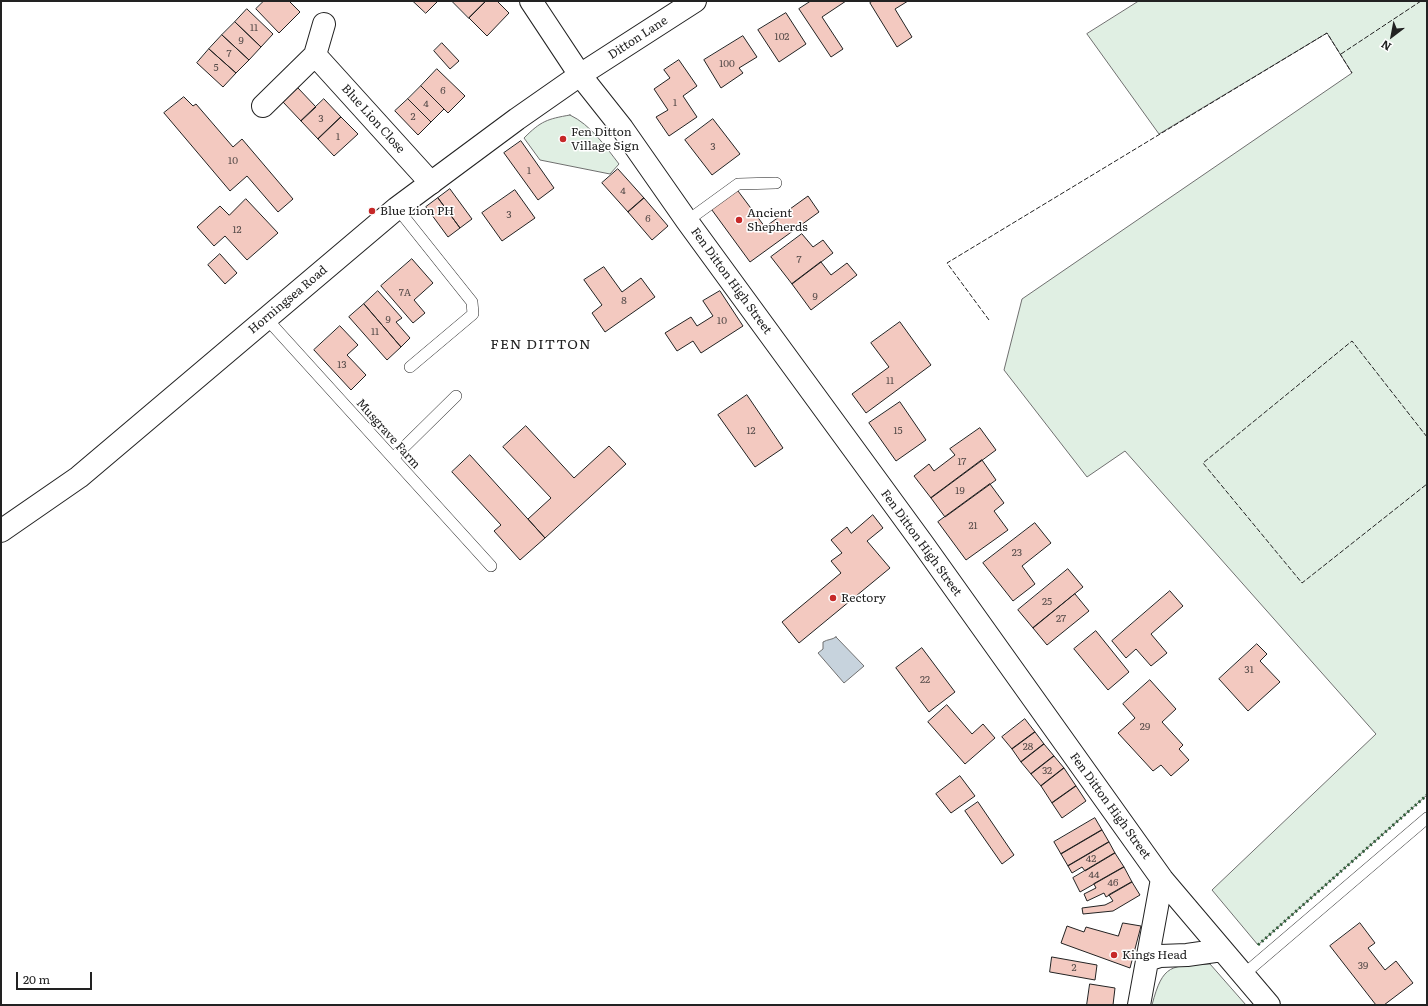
<!DOCTYPE html>
<html>
<head>
<meta charset="utf-8">
<style>
  body { margin:0 }
  #map { position:relative; width:1428px; height:1006px; overflow:hidden; background:#fff; font-family:Literata,serif }
  canvas { display:block }
  .frame { position:absolute; inset:0; border:2px solid #222; pointer-events:none }
  .north { position:absolute; left:1372px; top:16px; width:40px; height:40px; -webkit-text-stroke:3px #fff; paint-order:stroke; rotate:212deg; font-size:11px; font-weight:700; line-height:16px; text-align:center; color:#222 }
  .north::after { content:''; display:block; margin:auto; width:14px; height:18px; background:#222; clip-path:polygon(50% 0,100% 100%,50% 72%,0 100%) }
  .scale { position:absolute; left:16px; top:972px; width:76px; height:18px; box-sizing:border-box; border:2px solid #222; border-top:0; padding-left:5px; font-size:12px; line-height:14px; white-space:nowrap; color:#222; -webkit-text-stroke:3px #fff; paint-order:stroke }
</style>
</head>
<body>
<div id="map">
<canvas width="1428" height="1006"></canvas>
<div class="frame"></div>
<div class="north">N</div>
<div class="scale">20 m</div>
</div>
<script>
const ctx = document.querySelector('canvas').getContext('2d');
ctx.lineJoin = 'round';
function fillPath(path, color) { ctx.fillStyle = color; ctx.fill(path, 'evenodd'); }
function trace(path, color, width, dash) { ctx.strokeStyle = color; ctx.lineWidth = width; ctx.lineCap = dash ? 'butt' : 'round'; ctx.setLineDash(dash || []); ctx.stroke(path); }
function drawText(font, color, halo, rows, align = 'center') {
  ctx.font = font + ' Literata,serif'; ctx.lineWidth = 3; ctx.setLineDash([]); ctx.textBaseline = 'middle'; ctx.strokeStyle = halo; ctx.fillStyle = color; for (const [text, x, y, turn = 0] of rows) {
    ctx.save(); ctx.translate(x, y); ctx.rotate((+turn || 0) * Math.PI / 180); ctx.textAlign = isNaN(turn) ? turn : align; if (halo) ctx.strokeText(text, 0, 0); ctx.fillText(text, 0, 0); ctx.restore();
  }
}
const green = new Path2D(`
  M 1139,1 L 1427,1 L 1427,795 L 1258,945 L 1212,890 L 1376,734 L 1125,451 L 1087,477 L 1004,370 L 1022,299 L 1352,73 L 1327,33 L 1159,134 L 1087,34 Z
  M 570,115 C 591,125 605,146 619,164 L 610,174 L 540,160 L 524,138 C 541,121 547,119 570,115 Z
  M 1210,964 L 1246,1005 L 1152,1005 C 1163,963 1171,966 1210,964 Z`);
const water = new Path2D(`
  M 836,637 L 864,666 L 844,683 L 818,653 L 823,649 L 823,642 C 828,639 832,640 836,637 Z`);
const building = new Path2D(`
  M 264,1 L 289,1 L 300,12 L 279,33 L 256,9 Z
  M 413,1 L 438,1 L 426,13 Z
  M 452,1 L 486,1 L 469,18 Z
  M 486,1 L 497,1 L 509,13 L 487,36 L 469,18 Z
  M 811,1 L 846,1 L 822,17 L 843,49 L 831,57 L 799,9 Z
  M 873,1 L 908,1 L 895,9 L 912,37 L 897,47 L 870,3 Z
  M 247,9 L 273,34 L 261,47 L 235,22 Z
  M 786,13 L 806,44 L 779,62 L 758,30 Z
  M 235,22 L 261,47 L 249,60 L 222,35 Z
  M 222,35 L 249,60 L 236,73 L 209,49 Z
  M 743,36 L 757,57 L 739,68 L 743,73 L 721,88 L 704,60 Z
  M 442,43 L 459,61 L 450,69 L 434,51 Z
  M 209,49 L 236,73 L 223,87 L 197,63 Z
  M 679,60 L 697,86 L 683,96 L 697,117 L 669,136 L 656,117 L 668,110 L 654,89 L 670,78 L 664,70 Z
  M 437,69 L 465,96 L 448,113 L 421,86 Z
  M 421,86 L 444,109 L 431,122 L 408,99 Z
  M 298,88 L 316,107 L 301,121 L 283,102 Z
  M 184,97 L 193,106 L 196,104 L 233,147 L 242,139 L 293,199 L 278,212 L 247,176 L 230,191 L 164,113 Z
  M 324,99 L 341,117 L 318,139 L 301,121 Z
  M 408,99 L 431,122 L 418,135 L 395,111 Z
  M 341,117 L 358,134 L 334,156 L 318,139 Z
  M 713,119 L 740,154 L 712,175 L 685,140 Z
  M 521,141 L 554,188 L 538,200 L 504,153 Z
  M 618,169 L 644,198 L 628,212 L 602,183 Z
  M 735,187 L 765,227 L 808,196 L 819,212 L 750,262 L 709,206 Z
  M 450,189 L 472,219 L 460,228 L 438,198 Z
  M 515,190 L 535,218 L 502,241 L 482,213 Z
  M 438,198 L 460,228 L 448,237 L 426,207 Z
  M 644,198 L 668,226 L 652,240 L 628,212 Z
  M 246,199 L 278,233 L 247,260 L 225,236 L 214,246 L 197,227 L 220,206 L 229,215 Z
  M 802,234 L 813,247 L 823,240 L 833,253 L 792,284 L 771,257 Z
  M 220,254 L 237,273 L 225,284 L 208,265 Z
  M 412,259 L 433,283 L 414,300 L 425,313 L 413,323 L 381,286 Z
  M 821,262 L 831,275 L 847,263 L 857,275 L 811,310 L 792,284 Z
  M 604,267 L 622,292 L 641,278 L 655,297 L 605,332 L 592,313 L 602,305 L 584,280 Z
  M 378,291 L 402,318 L 396,322 L 410,338 L 401,347 L 364,304 Z
  M 720,291 L 743,326 L 701,353 L 693,341 L 677,351 L 665,333 L 691,317 L 697,326 L 713,316 L 703,301 Z
  M 364,304 L 401,347 L 387,360 L 349,317 Z
  M 900,322 L 931,365 L 866,413 L 852,394 L 889,367 L 871,343 Z
  M 340,326 L 358,345 L 347,355 L 366,375 L 351,390 L 314,350 Z
  M 747,395 L 783,448 L 755,467 L 718,415 Z
  M 900,402 L 926,440 L 896,461 L 869,423 Z
  M 526,426 L 574,478 L 609,446 L 626,464 L 545,538 L 528,519 L 551,498 L 503,447 Z
  M 980,428 L 996,450 L 931,498 L 914,476 L 929,464 L 934,471 L 955,455 L 950,449 Z
  M 470,455 L 545,538 L 520,560 L 494,531 L 501,525 L 452,472 Z
  M 982,460 L 996,480 L 945,517 L 931,498 Z
  M 990,484 L 1004,503 L 994,511 L 1008,530 L 966,560 L 938,522 Z
  M 873,515 L 883,528 L 867,541 L 890,568 L 799,643 L 782,622 L 841,573 L 831,561 L 842,553 L 831,540 L 847,527 L 851,533 Z
  M 1035,523 L 1051,543 L 1022,566 L 1035,584 L 1013,601 L 983,563 Z
  M 1068,569 L 1083,587 L 1033,628 L 1018,610 Z
  M 1170,591 L 1183,606 L 1151,634 L 1167,653 L 1151,666 L 1136,649 L 1126,658 L 1112,641 Z
  M 1075,594 L 1089,611 L 1047,645 L 1033,628 Z
  M 1096,631 L 1129,672 L 1108,690 L 1074,649 Z
  M 1257,644 L 1267,654 L 1260,661 L 1280,682 L 1248,711 L 1219,679 Z
  M 922,648 L 955,692 L 929,712 L 896,668 Z
  M 1150,680 L 1176,709 L 1162,722 L 1183,745 L 1179,749 L 1189,760 L 1171,776 L 1161,765 L 1153,771 L 1118,733 L 1135,718 L 1123,704 Z
  M 947,705 L 972,734 L 983,724 L 995,738 L 965,764 L 928,722 Z
  M 1025,719 L 1035,732 L 1012,749 L 1002,737 Z
  M 1035,732 L 1044,744 L 1021,762 L 1012,749 Z
  M 1044,744 L 1054,756 L 1031,774 L 1021,762 Z
  M 1054,756 L 1064,768 L 1041,786 L 1031,774 Z
  M 1064,768 L 1076,786 L 1052,803 L 1041,786 Z
  M 960,776 L 975,796 L 951,813 L 936,794 Z
  M 1076,786 L 1086,801 L 1062,818 L 1052,803 Z
  M 978,802 L 1014,855 L 1002,864 L 965,811 Z
  M 1095,818 L 1102,830 L 1061,854 L 1054,842 Z
  M 1102,830 L 1109,842 L 1068,866 L 1061,854 Z
  M 1109,842 L 1115,853 L 1085,871 L 1082,867 L 1072,873 L 1068,866 Z
  M 1115,853 L 1124,867 L 1080,892 L 1073,878 Z
  M 1124,867 L 1132,882 L 1106,897 L 1104,893 L 1087,901 L 1084,894 L 1096,888 L 1094,884 Z
  M 1132,882 L 1140,895 L 1113,911 L 1083,914 L 1082,908 L 1105,905 L 1113,901 L 1109,895 Z
  M 1123,923 L 1141,926 L 1130,968 L 1061,943 L 1067,926 L 1084,932 L 1086,927 L 1118,936 Z
  M 1360,923 L 1375,943 L 1368,948 L 1385,970 L 1396,961 L 1413,983 L 1384,1005 L 1376,1005 L 1330,946 Z
  M 1052,957 L 1097,965 L 1095,980 L 1050,972 Z
  M 1090,984 L 1115,988 L 1113,1005 L 1087,1005 Z`);
const lane = new Path2D(`
  M 397,208 L 472,302 L 473,314 L 410,367
  M 687,221 L 738,184 L 776,183
  M 266,318 L 491,566
  M 393,458 L 456,396
  M 1243,975 L 1427,818`);
const street = new Path2D(`
  M 531,1 L 580,75 L 622,128 L 687,221 L 923,544 L 1162,879 L 1269,1005
  M 315,55 L 324,24
  M 263,106 L 315,55 L 431,183
  M 1147,960 L 1160,956 L 1187,955 L 1222,950
  M 1139,1005 L 1162,879`);
const secondary = new Path2D(`
  M 1,531 L 79,477 L 397,208 L 517,119 L 580,75 L 695,1`);
const hedge = new Path2D(`
  M 1258,945 L 1427,795`);
const fence = new Path2D(`
  M 1341,54 L 1421,1
  M 989,320 L 947,263 L 1327,33 L 1352,73
  M 1427,437 L 1352,341 L 1203,463 L 1302,583 L 1427,484`);
const markers = [
  [563,139,4,"#c62828"],
  [372,211,4,"#c62828"],
  [739,220,4,"#c62828"],
  [833,598,4,"#c62828"],
  [1114,955,4,"#c62828"]
];
const numberNames = [
  ["11",254,28],
  ["102",782,37],
  ["9",241,41],
  ["7",229,54],
  ["100",727,64],
  ["5",216,68],
  ["6",443,91],
  ["1",675,103],
  ["4",426,104],
  ["2",413,117],
  ["3",321,119],
  ["1",338,137],
  ["3",713,147],
  ["10",233,161],
  ["1",529,171],
  ["4",623,191],
  ["3",509,215],
  ["6",648,219],
  ["12",237,230],
  ["7",799,260],
  ["7A",405,293],
  ["9",815,297],
  ["8",624,301],
  ["9",388,320],
  ["10",722,321],
  ["11",375,332],
  ["13",342,365],
  ["11",890,381],
  ["12",751,431],
  ["15",898,431],
  ["17",962,462],
  ["19",960,491],
  ["21",973,526],
  ["23",1017,553],
  ["25",1047,602],
  ["27",1061,619],
  ["31",1249,670],
  ["22",925,680],
  ["29",1145,727],
  ["28",1028,747],
  ["32",1047,771],
  ["42",1091,859],
  ["44",1094,875],
  ["46",1113,883],
  ["39",1363,966],
  ["2",1074,968]
];
const streetNames = [
  ["Ditton Lane",638,38,-33],
  ["Blue Lion Close",373,119,48],
  ["Fen Ditton High Street",731,281,54],
  ["Horningsea Road",288,300,-40],
  ["Musgrave Farm",388,434,48],
  ["Fen Ditton High Street",921,543,54],
  ["Fen Ditton High Street",1110,806,54]
];
const poiNames = [
  ["Fen Ditton",571,132],
  ["Village Sign",571,146],
  ["Blue Lion PH",380,211],
  ["Ancient",747,213],
  ["Shepherds",747,227],
  ["Rectory",841,598],
  ["Kings Head",1122,955]
];
const quarterNames = [
  ["FEN DITTON",541,345]
];
fillPath(green, '#e0efe3');
trace(green, '#6f6f6f', 1);
fillPath(water, '#c7d3dd');
trace(water, '#6f6f6f', 1);
fillPath(building, '#f3c9c0');
trace(building, '#222', 1);
trace(lane, '#222', 12);
trace(street, '#222', 24);
trace(secondary, '#222', 24);
trace(lane, '#fff', 11);
trace(street, '#fff', 22);
trace(secondary, '#fff', 22);
trace(hedge, '#2f5e38', 3, [2, 3]);
trace(fence, '#222', 1, [5, 2]);
for (const [x, y, r, color] of markers) { const dot = new Path2D(); dot.arc(x, y, r, 0, 2 * Math.PI); ctx.fillStyle = color; ctx.fill(dot); trace(dot, '#fff', 1.5); }
drawText('10px', '#564c4a', null, numberNames);
drawText('12px', '#222', '#fff', streetNames);
drawText('12px', '#222', '#fff', poiNames, 'left');
ctx.letterSpacing = '1px';
drawText('14px', '#222', '#fff', quarterNames);
ctx.letterSpacing = '0px';
</script>
</body>
</html>
